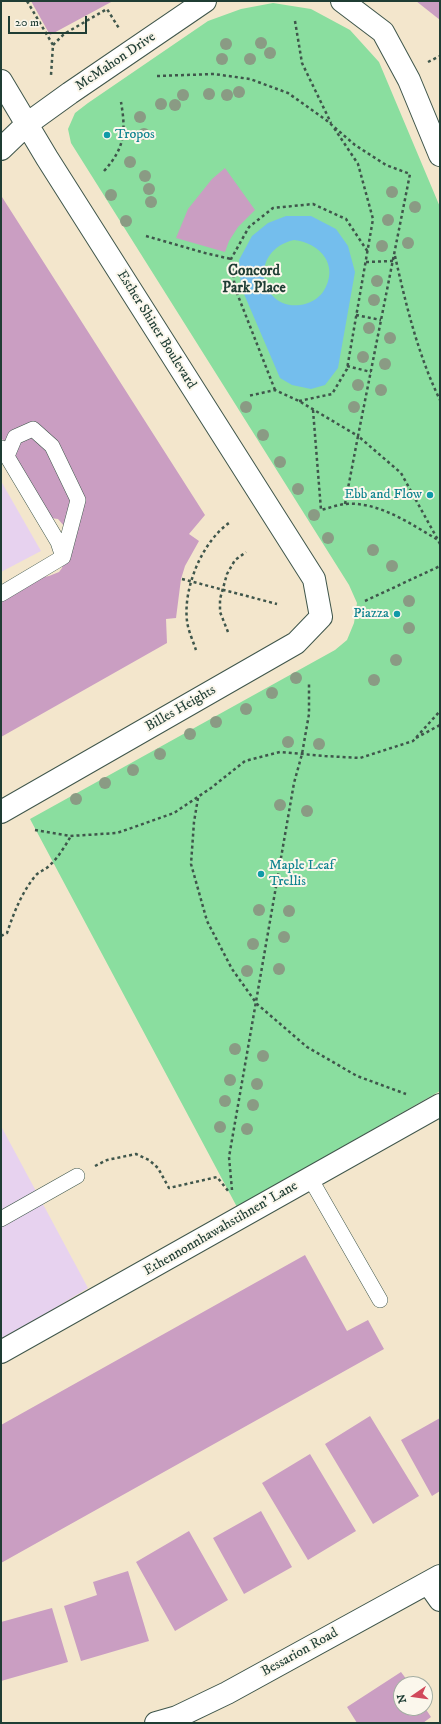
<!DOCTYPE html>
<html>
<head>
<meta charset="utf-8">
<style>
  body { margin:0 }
  #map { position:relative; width:441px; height:1724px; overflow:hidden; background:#f3e6cc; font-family:"IM FELL DW Pica",serif }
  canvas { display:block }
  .frame { position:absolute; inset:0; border:2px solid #1f3d34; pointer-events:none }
  .north { position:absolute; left:393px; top:1676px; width:40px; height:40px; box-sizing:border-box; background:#fbf7ec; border:1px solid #a3ada2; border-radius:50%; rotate:257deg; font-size:11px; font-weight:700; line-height:16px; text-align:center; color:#1f3d34 }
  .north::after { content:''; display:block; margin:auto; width:14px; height:18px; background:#d1495b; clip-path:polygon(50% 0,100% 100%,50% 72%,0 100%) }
  .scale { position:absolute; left:8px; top:16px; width:79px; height:18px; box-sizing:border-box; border:2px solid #1f3d34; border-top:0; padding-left:5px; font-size:12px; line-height:14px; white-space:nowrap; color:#1f3d34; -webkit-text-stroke:3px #fbf7ec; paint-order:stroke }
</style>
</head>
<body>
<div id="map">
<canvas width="441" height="1724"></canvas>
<div class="frame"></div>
<div class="north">N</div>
<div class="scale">20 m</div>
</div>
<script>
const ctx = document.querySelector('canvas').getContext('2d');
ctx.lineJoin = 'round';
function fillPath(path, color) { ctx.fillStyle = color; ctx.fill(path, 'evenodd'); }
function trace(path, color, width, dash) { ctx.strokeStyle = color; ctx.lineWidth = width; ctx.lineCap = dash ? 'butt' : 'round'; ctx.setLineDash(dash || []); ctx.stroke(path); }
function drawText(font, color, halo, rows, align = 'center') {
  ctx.font = font + ' "IM FELL DW Pica",serif'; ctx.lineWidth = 4; ctx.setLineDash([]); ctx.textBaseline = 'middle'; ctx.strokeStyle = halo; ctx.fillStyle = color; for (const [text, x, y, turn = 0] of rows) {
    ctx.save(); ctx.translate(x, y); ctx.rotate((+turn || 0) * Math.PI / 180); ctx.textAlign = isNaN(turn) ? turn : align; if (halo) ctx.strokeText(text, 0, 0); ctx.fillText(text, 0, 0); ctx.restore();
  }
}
const built = new Path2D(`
  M 1,481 L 41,551 L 1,572 Z
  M 1,1126 L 88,1288 L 1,1341 Z`);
const green = new Path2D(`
  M 273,3 L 311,9 L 350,30 L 379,62 L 440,207 L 440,1091 L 237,1207 L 30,819 L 335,650 L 347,640 L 354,623 L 357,603 L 349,585 L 71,143 L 68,129 L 75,113 L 88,103 L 208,21 L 241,9 Z`);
const water = new Path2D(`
  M 286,216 L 311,216 L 336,229 L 348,246 L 355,272 L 338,368 L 325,385 L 311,389 L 292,385 L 280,378 L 241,287 L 239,260 L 252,236 L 268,223 ZM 294,240 C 321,243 340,266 323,292 C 318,299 309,304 300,305 C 260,310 247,251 294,240 Z`);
const building = new Path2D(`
  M 31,1 L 113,1 L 50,35 Z
  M 416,1 L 440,1 L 440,20 Z
  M 225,168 L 255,210 L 238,227 L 229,241 L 225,252 L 176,238 L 188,209 L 212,179 Z
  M 2,197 L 205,515 L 189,534 L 199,541 L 185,566 L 181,579 L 176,618 L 166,619 L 167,643 L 1,737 L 1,590 L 44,577 L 49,576 L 59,572 L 62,568 L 71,536 L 65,527 L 58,519 L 50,518 L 44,513 L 1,437 Z
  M 305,1255 L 347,1331 L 368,1320 L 384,1349 L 1,1563 L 1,1425 Z
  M 370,1416 L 419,1496 L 373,1524 L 325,1444 Z
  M 440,1418 L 440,1491 L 432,1496 L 401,1440 Z
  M 310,1454 L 356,1531 L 308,1560 L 262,1483 Z
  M 261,1511 L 292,1567 L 244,1594 L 213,1538 Z
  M 189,1531 L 228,1600 L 175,1631 L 136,1562 Z
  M 128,1571 L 149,1641 L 81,1661 L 64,1606 L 97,1595 L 93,1582 Z
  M 52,1608 L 68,1662 L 1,1681 L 1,1622 Z
  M 401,1672 L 410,1684 L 401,1684 L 401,1708 L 425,1708 L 431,1717 L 423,1723 L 357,1723 L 347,1707 Z`);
const path = new Path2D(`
  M 27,1 L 53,45 L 51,75
  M 295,21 L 302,63 L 331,123
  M 53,45 L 64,34 L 107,9 L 120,30
  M 428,62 L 440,56
  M 157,76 L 214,74 L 250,79 L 288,93 L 326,120 L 355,145 L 386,165 L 410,174 L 358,436 L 299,401 L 275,390 L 248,396
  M 104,171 C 125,148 126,131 121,102
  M 146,236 L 205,253 L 231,259
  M 395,256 C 406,305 418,355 440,400
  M 366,262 L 393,261
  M 356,315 L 381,320
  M 347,366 L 371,372
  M 275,390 L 235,288 L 231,259 L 249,227 L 273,208 L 313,204 L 346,219 L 368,252
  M 299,401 L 332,394 L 347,369 L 373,219 L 358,164 L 334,128
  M 313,410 L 321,510 C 329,508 337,505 345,504 C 378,501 411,524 438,540 L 440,544
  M 345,504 L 358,436 L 401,473 L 438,540
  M 182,579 L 277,604
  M 365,601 L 440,566
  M 228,632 L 220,612 L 220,599 L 227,574 L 235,560 L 246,552
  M 196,650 C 193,641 188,630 187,621 C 183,588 202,542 229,523
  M 416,738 L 440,725
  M 198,798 L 194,822 L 191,864 L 207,921 L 232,969 L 257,1004 L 307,1047 L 357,1076 L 406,1094
  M 35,830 L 70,836 L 117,833 L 174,813 L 211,788 L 245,761 L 280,752 L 325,756 L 360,758 L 413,741 L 440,711
  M 1,936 L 7,933 C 14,912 22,892 36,875 C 40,871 45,870 49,866 C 58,858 65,846 71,836
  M 95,1166 L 107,1160 L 136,1154 L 149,1160 L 158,1168 L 169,1188 L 217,1177 L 229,1192
  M 232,1190 L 229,1157 L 294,783 L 302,754 L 309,714 L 309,682`);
const service = new Path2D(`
  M 2,448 L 58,542 L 63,557
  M 1,594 L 63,557 L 78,500 L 52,446 L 33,429 L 15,437 L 7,456
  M 310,1178 L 380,1300
  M 1,1219 L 77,1176`);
const minor = new Path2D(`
  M 342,1 L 383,32 L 409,80 L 440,155
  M 1,81 L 47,158 L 314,579 L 321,617 L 296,643 L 1,812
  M 1,149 L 27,124 L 70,93 L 205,1
  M 1,1352 L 440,1105
  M 428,1583 L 440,1600
  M 156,1723 L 177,1717 L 227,1693 L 440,1576`);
const trees = [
  [261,43],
  [226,44],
  [270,53],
  [222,59],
  [250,59],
  [239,92],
  [209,94],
  [183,95],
  [227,95],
  [161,104],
  [175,105],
  [140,117],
  [144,134],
  [130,162],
  [145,176],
  [149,189],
  [392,192],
  [111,195],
  [151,202],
  [415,207],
  [388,220],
  [126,221],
  [408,243],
  [382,246],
  [377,281],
  [374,300],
  [369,328],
  [390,338],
  [363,357],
  [385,364],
  [358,385],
  [381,390],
  [246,407],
  [354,407],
  [263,435],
  [280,462],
  [298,489],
  [314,515],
  [328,538],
  [373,550],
  [392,566],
  [409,601],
  [409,628],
  [396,660],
  [296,678],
  [374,680],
  [272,693],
  [246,709],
  [216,722],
  [190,734],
  [288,742],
  [319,744],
  [160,754],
  [133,770],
  [105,783],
  [76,799],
  [280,805],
  [307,811],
  [259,910],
  [289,911],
  [284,937],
  [253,944],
  [279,969],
  [247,971],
  [235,1049],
  [263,1056],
  [230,1080],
  [257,1084],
  [225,1101],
  [253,1105],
  [220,1127],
  [247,1129]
];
const markers = [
  [107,135,4,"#0f9aa8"],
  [430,495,4,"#0f9aa8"],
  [397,614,4,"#0f9aa8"],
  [261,874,4,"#0f9aa8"]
];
const streetNames = [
  ["McMahon Drive",116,62,-34],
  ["Esther Shiner Boulevard",156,330,58],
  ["Billes Heights",181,709,-30],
  ["Ethennonnhawahstihnen' Lane",221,1229,-30],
  ["Bessarion Road",300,1653,-29]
];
const cultureNames = [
  ["Tropos",115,135],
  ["Ebb and Flow",422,495,"right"],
  ["Piazza",389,614,"right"],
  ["Maple Leaf",269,866],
  ["Trellis",269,882]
];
const neighbourhoodNames = [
  ["Concord",254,272],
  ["Park Place",254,289]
];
fillPath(built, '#e7d2ef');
fillPath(green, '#8ade9f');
fillPath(water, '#74beed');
fillPath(building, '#ca9ec2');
trace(service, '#3f564b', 16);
trace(minor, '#3f564b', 24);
trace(path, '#3f564b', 2.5, [3, 3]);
trace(service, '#fff', 15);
trace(minor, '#fff', 22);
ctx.fillStyle = '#8a9b84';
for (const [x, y] of trees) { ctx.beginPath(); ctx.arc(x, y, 6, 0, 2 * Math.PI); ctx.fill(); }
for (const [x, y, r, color] of markers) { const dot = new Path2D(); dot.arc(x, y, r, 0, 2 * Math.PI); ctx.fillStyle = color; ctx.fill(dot); trace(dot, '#fbf7ec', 1.5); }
drawText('14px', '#1f3d34', '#fbf7ec', streetNames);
drawText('14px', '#0d838f', '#fbf7ec', cultureNames, 'left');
drawText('bold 15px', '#1f3d34', '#fbf7ec', neighbourhoodNames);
</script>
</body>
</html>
